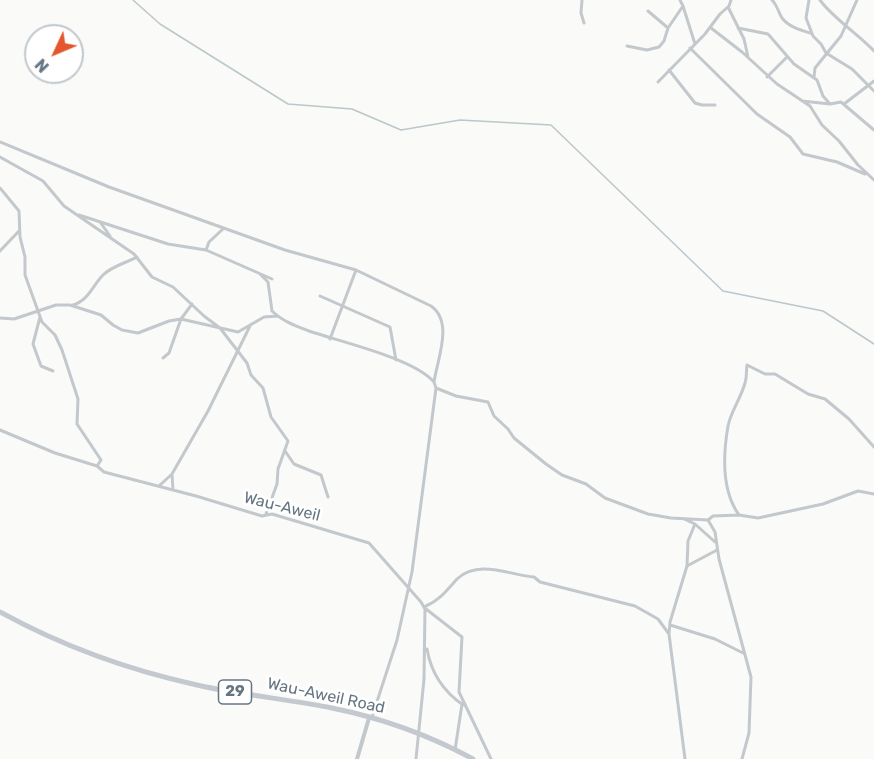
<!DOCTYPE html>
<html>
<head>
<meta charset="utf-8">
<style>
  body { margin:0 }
  #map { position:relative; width:874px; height:759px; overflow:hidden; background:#fafaf8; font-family:Rubik,sans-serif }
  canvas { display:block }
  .north { position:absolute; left:24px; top:24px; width:60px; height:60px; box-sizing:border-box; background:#fff; border:2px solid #c1c8cd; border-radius:50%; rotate:226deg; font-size:16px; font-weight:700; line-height:24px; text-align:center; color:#657683 }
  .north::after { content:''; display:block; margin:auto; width:21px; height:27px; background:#e4572e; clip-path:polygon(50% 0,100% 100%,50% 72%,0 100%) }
</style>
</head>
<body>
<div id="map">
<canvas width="874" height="759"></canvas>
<div class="north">N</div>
</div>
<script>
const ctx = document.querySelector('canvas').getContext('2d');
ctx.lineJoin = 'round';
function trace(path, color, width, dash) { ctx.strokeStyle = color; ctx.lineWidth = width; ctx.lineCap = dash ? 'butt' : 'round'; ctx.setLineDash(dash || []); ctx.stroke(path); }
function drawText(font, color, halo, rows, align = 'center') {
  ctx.font = font + ' Rubik,sans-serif'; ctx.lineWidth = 6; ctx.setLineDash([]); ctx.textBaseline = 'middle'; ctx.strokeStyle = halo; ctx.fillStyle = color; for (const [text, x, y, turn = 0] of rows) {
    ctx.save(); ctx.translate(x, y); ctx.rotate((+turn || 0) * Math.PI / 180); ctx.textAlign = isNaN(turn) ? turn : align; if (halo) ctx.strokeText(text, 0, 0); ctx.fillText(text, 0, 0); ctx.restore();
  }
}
const stream = new Path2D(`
  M 133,0 L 160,24 L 288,104 L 352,109 L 401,130 L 460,120 L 551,125 L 723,291 L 823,311 L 874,344`);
const minor = new Path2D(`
  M 582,0 L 581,13 L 584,23
  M 680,0 L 683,6 L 695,44
  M 772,0 C 778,6 778,12 782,18 C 789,27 800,30 810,33
  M 809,0 L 806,18 L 813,36 L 821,44 L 826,53 L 852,69 L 874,91
  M 820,0 C 833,18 858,34 874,51
  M 728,7 L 744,39 L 748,57
  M 648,11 L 668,28
  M 711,28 L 742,52 L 777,84 L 810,106 L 822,125 L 839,141 L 858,165 L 874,180
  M 738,28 L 768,34 L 794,64 L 817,80 L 823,96 L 830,104
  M 627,46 L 647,50 L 659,47 L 664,41 L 668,28 L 683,6
  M 690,48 L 757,114 L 790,137 L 803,154 L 837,162 L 865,174
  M 669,70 L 695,103 L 702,105 L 715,105
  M 767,77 L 787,57
  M 814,77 L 815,68 L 841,36 L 857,0
  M 658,82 L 705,34 L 720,14 L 729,6 L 731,0
  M 802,101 L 830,104 L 841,102 L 874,130
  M 844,104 L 874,81
  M 0,142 L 109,187 L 285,250 L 356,270 L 431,306 C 454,322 437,360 434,382 L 436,388 L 412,572 L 397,640 L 372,717
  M 0,157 L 43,181 L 64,206 L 134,254 L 152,277 L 173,287 L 204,316 L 220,328 L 247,363 L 251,375 L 263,388 L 271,417 L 288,441 L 278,469 L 277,484 L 266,514
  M 0,188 L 19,211 L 20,237 L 25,257 L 25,275 L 42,322 L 55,335 L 62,350 L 78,399 L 77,424 L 101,460 L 97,466
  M 79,215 L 168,244 L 206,250 L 272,279
  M 100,222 L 110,236
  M 206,250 L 209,242 L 224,228
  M 0,251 L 19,231
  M 260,274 L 268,282 L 272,311 C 282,321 296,326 309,331 C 341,342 413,358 434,382
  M 320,296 L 390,327 L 396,360
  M 73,305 C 88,301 93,285 103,275 C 112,266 126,263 137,257
  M 40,317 L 33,344 L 41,366 L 53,371
  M 0,318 L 14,319 L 56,305 L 70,305 L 101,315 L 113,325 L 122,330 L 138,333 L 169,321 L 181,319 L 238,332 L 264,317 L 278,316
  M 330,339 L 356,270
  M 163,358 L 169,353 L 181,319 L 192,304
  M 436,388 L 456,396 L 488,402 L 494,416 L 508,429 L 514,438 L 546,464 L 562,475 L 586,484 L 605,498 L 648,514 L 671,518 L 708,520 L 713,516 L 739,515
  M 0,430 L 55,453 L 97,466 L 104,472 L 196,496 L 262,516 L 272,514 L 369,543 L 421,602 L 425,609 L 424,679 L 416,759
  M 874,447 L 849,419 L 825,399 L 808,394 L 775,374 L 765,374 L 747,365 C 746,371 747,377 745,383 C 741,398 731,411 728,426 C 723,455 721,490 739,515 L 758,518 L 823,504 L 858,491 L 874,494
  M 285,451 L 294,464 L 321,475 L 328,497
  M 172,474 L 173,490
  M 159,486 L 172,474 L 208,411 L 250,326
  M 684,519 L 695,524 L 688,541 L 687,566 L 670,622 L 669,634 L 685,759
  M 708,520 L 715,532 L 719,559 L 751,677 L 749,733 L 742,759
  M 695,524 L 715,542
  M 687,566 L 717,550
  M 426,606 C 440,600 447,590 457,579 C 478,559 510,575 534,577 L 540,582 L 635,606 L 658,619 L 669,634
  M 426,609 L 462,637 L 459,692 L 491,759
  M 670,625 L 715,639 L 743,653
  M 427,649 C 431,673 443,691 463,705
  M 455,750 L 462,704`);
const tertiary = new Path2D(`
  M 357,759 L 369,718`);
const primary = new Path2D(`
  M 0,612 C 62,646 128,670 197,685 C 241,695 287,699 332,708 C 381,718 429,735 473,759`);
const shields = [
  [235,692,33]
];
const shieldNames = [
  ["29",235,692]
];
const streetNames = [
  ["Wau-Aweil",282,507,14],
  ["Wau-Aweil Road",326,696,12]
];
trace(stream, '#bbc7cb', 1.5);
trace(minor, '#c3c8cc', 3);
trace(tertiary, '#c3c8cc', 4);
trace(primary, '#c3c9ce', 5);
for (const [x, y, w] of shields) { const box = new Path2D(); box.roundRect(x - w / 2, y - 12, w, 24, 4.5); ctx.fillStyle = '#fff'; ctx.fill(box); trace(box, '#657683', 1.5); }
drawText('bold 15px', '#657683', null, shieldNames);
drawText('16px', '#657683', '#fff', streetNames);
</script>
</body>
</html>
